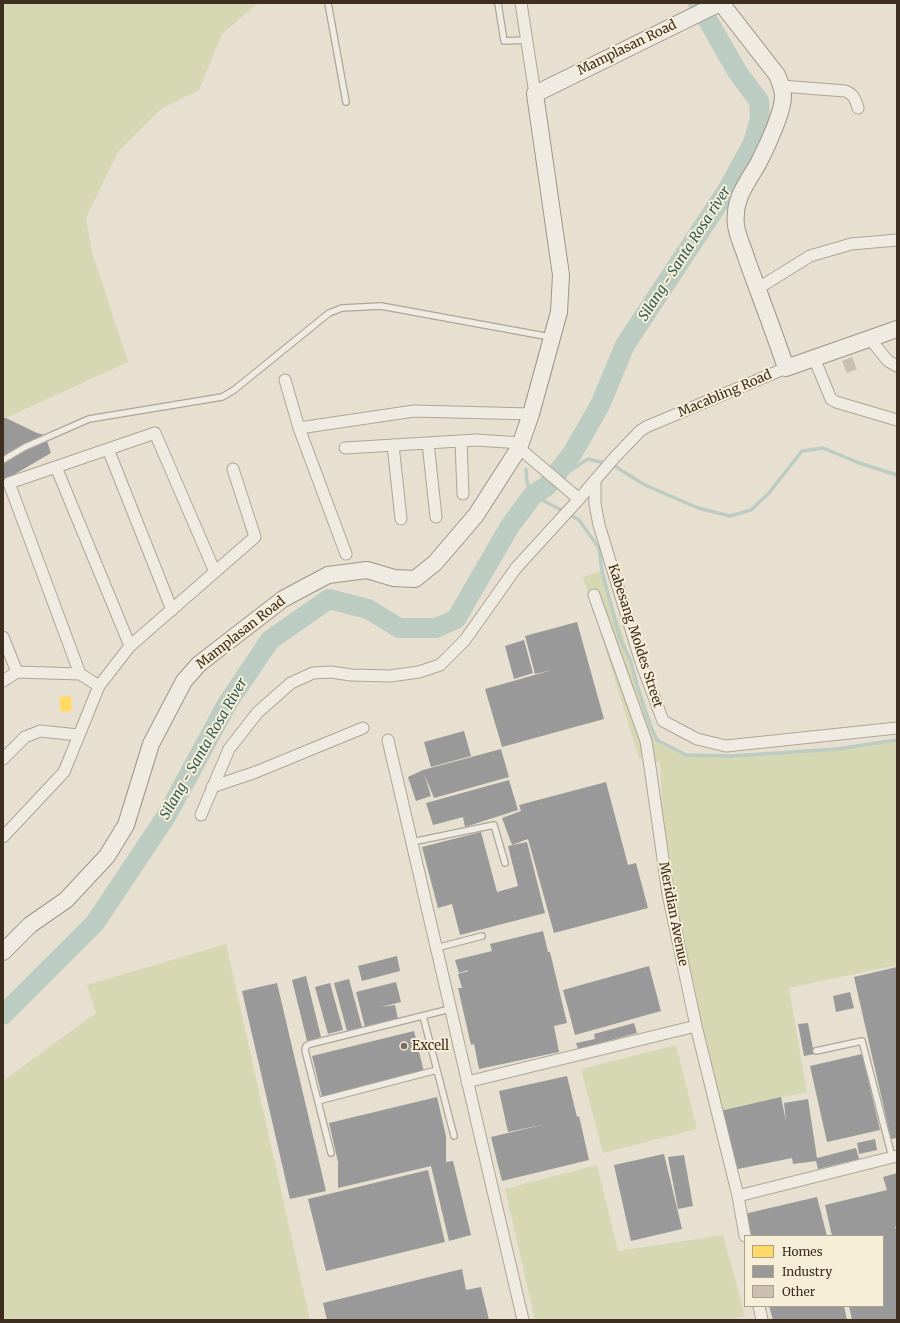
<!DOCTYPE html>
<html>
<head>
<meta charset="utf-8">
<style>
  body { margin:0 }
  #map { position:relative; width:900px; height:1323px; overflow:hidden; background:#e7e0d1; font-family:Merriweather,serif }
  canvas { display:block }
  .frame { position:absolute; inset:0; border:4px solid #3d2e20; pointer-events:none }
  .legend { position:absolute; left:744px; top:1235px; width:140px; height:72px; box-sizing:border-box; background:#f7eed8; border:1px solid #ada18e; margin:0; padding:5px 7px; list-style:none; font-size:12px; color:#3d2e20 }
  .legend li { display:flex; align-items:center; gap:8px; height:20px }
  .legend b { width:20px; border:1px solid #ada18e }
</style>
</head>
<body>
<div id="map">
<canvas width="900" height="1323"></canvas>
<div class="frame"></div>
<ul class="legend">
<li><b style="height:11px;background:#ffd966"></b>Homes</li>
<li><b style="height:11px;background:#999"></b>Industry</li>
<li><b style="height:11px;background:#cbbfb2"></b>Other</li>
</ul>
</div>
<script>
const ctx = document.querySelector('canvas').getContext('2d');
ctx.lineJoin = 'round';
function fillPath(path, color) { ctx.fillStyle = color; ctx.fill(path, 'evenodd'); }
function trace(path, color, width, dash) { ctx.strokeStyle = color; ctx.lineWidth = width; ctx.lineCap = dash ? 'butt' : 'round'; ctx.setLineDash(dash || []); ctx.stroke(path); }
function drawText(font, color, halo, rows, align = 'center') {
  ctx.font = font + ' Merriweather,serif'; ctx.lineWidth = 4; ctx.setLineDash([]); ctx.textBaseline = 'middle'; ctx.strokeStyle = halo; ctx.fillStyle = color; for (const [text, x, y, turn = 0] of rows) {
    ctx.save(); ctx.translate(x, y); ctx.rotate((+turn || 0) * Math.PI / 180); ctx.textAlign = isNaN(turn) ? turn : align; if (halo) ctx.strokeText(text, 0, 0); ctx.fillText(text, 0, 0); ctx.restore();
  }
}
const green = new Path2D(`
  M 3,3 L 257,4 L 222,34 L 199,90 L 162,108 L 118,152 L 86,218 L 92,252 L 128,362 L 6,418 L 3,418 Z
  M 602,571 L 657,740 L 686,755 L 731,756 L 836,749 L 897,740 L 897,965 L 789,988 L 807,1092 L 720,1111 L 666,893 L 660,763 L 639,758 L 583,577 Z
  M 226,944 L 310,1320 L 3,1320 L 3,1081 L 96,1013 L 87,985 Z
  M 676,1045 L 697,1129 L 603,1153 L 581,1069 Z
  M 597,1165 L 618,1251 L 723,1235 L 745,1316 L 729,1320 L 535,1320 L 505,1189 Z`);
const homes = new Path2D(`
  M 71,696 L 72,711 L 61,712 L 59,697 Z`);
const industry = new Path2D(`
  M 3,418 L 6,418 L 37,433 L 45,435 L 51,453 L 3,481 Z
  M 577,622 L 604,719 L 502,747 L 485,689 L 552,670 L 535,674 L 525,636 Z
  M 524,640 L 533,673 L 514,679 L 505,646 Z
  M 464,731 L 471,756 L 431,767 L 424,742 Z
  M 501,749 L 509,777 L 434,798 L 424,774 L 431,796 L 416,801 L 408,777 L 423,770 Z
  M 509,780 L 518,810 L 465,827 L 463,817 L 433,825 L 426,803 Z
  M 606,782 L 628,865 L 636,863 L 648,908 L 554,933 L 528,839 L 512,845 L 502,818 L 521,811 L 519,805 Z
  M 481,832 L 497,892 L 518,886 L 508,846 L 527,842 L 545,913 L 460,935 L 452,904 L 438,908 L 422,847 Z
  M 543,931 L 548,952 L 550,952 L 567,1023 L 554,1026 L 559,1052 L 479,1069 L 474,1044 L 471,1045 L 458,988 L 462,988 L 458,974 L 468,971 L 468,970 L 459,973 L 455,960 L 492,951 L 490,944 Z
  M 397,956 L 400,971 L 362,981 L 358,966 Z
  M 649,966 L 661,1011 L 575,1035 L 563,990 Z
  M 897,967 L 897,1138 L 891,1139 L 854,977 Z
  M 306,976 L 321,1037 L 307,1041 L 292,980 Z
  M 349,979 L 362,1027 L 347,1031 L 334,983 Z
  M 396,982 L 401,1002 L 381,1007 L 395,1005 L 398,1019 L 365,1027 L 356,992 Z
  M 277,983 L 326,1191 L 290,1199 L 242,991 Z
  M 330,983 L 343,1030 L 328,1034 L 315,987 Z
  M 850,992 L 854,1008 L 836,1012 L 833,996 Z
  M 634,1023 L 637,1033 L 578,1049 L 576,1043 L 595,1039 L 594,1034 Z
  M 808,1023 L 814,1054 L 804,1056 L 798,1024 Z
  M 414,1031 L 424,1072 L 322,1097 L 312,1056 Z
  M 862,1054 L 880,1130 L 827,1142 L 810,1066 Z
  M 567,1076 L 577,1117 L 579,1116 L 589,1160 L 502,1181 L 491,1137 L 546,1124 L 508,1132 L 499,1091 Z
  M 437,1097 L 446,1136 L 446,1162 L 453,1161 L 471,1235 L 449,1241 L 431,1166 L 338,1188 L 338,1162 L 329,1123 Z
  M 781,1097 L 786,1121 L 784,1103 L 808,1099 L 817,1158 L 856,1148 L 859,1159 L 818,1169 L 816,1161 L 793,1164 L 792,1158 L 733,1170 L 720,1111 Z
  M 875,1139 L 877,1150 L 859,1154 L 857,1143 Z
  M 664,1154 L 682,1229 L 631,1241 L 614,1165 Z
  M 684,1155 L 693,1206 L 678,1209 L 668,1157 Z
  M 428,1170 L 445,1242 L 326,1271 L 308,1199 Z
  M 897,1173 L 897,1228 L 895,1226 L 897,1233 L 897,1320 L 852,1320 L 849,1306 L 883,1306 L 883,1236 L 832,1236 L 825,1205 L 887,1190 L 883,1177 Z
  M 817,1197 L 827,1236 L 750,1236 L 744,1214 Z
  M 462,1269 L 466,1290 L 481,1287 L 489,1320 L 327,1320 L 323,1303 Z
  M 769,1306 L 844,1306 L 847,1320 L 773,1320 Z`);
const stream = new Path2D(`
  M 547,383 L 552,366
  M 616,467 L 645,485 L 698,508 L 730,516 L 751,510 L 769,493 L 802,451 L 823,448 L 859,463 L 897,475
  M 526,469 L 527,482 L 533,495 L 563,511
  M 533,495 L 588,459 L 605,463
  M 571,515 L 579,520 L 599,548 L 602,571 L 620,639 L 630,659 L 637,685 L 650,725 L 657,740 L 686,755 L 731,756 L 837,749 L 897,740`);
const river = new Path2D(`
  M 3,1015 L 95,923 L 167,815 L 227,704 L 270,640 L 329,599 L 368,609 L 399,628 L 436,628 L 456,619 L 510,526 L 533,495 L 547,486 L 572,454 L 600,405 L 625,345 L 728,189 L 753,143 L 760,119 L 759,101 L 738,73 L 698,3`);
const building = new Path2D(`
  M 852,357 L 857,369 L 847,373 L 842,361 Z`);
const lane = new Path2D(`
  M 328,3 L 346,102
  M 498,3 L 504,41 L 526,40
  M 3,460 L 25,447 L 89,419 L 222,397 L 234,390 L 329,313 L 342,308 L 381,306 L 550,337
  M 412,842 L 494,825 L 505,863
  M 436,948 L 482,936
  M 423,1016 L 454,1136
  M 816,1051 L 862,1041 L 892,1157
  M 318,1101 L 437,1070
  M 331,1153 L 305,1050 L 306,1046 L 310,1044 L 450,1009`);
const street = new Path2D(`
  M 521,3 L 535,94
  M 781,86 L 845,91 C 854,94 855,99 858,108
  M 757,289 L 810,256 L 851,244 L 897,240
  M 870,339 L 888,361 L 897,366
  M 814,358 L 831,399 L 836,402 L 897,420
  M 285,380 L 299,428 L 414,411 L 531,414
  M 299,428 L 346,554
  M 461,441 L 463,494
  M 428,443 L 436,517
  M 393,445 L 401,519
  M 345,448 L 476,440 L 521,443
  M 519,448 L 579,499
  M 108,449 L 172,610
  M 56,467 L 130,646
  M 595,480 L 595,504 L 599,525 L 641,662 L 663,721 L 697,739 L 726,746 L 897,728
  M 594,595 L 646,741 L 650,767 L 668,894 L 696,1026 L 738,1196 L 745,1236
  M 3,637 L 17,672
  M 3,681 L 17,672 L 80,674
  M 99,686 L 80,674 L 9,483 L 155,433 L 215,572
  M 388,740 L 523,1320
  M 3,759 L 25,737 L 40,731 L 78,735
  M 212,787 L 256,772 L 363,728
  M 201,815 L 229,749 L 258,712 L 291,683 L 313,673 L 331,672 L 351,675 L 390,676 L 419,672 L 440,665 L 465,640 L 516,568 L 579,499 L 615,457 L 640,431 L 646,427 L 786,368
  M 3,837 L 64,772 L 99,686 L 130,646 L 255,537 L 233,469
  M 467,1082 L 696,1026
  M 738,1196 L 897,1156
  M 759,1306 L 762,1320`);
const secondary = new Path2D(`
  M 721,3 L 777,75 C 780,82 783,89 783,96 C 783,113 766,148 758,164 C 746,184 733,200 736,225 C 737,236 744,249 747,260 C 760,296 774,332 786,368 L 897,329
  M 3,952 L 30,925 L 66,900 L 107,856 L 126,825 L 151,744 L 184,681 L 199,664 L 283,599 L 328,575 L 367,570 L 394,578 L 415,579 L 435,563 L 476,515 L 519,448 L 531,414 L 559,312 L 561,275 L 535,94 L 720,3`);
const markers = [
  [404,1046,4,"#786c5e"]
];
const streetNames = [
  ["Mamplasan Road",627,48,-26],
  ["Macabling Road",725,394,-23],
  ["Mamplasan Road",241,633,-38],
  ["Kabesang Moldes Street",635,636,72],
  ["Meridian Avenue",673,914,79]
];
const poiNames = [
  ["Excell",412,1046]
];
const waterNames = [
  ["Silang - Santa Rosa river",685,254,-57],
  ["Silang - Santa Rosa River",204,749,-60]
];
fillPath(green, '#d6d7b3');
fillPath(homes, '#ffd966');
fillPath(industry, '#999');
trace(stream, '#bcccc2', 3.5);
trace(river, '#bcccc2', 20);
fillPath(building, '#cbbfb2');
trace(lane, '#ada599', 8);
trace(street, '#ada599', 13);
trace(secondary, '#9c958a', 18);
trace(lane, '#efebe3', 5.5);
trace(street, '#efebe3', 11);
trace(secondary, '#efebe3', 16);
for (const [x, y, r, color] of markers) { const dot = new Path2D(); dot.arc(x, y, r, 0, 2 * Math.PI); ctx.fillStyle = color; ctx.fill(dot); trace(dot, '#f7eed8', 1.5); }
drawText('13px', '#3d2e20', '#f7eed8', streetNames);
drawText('13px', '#3d2e20', '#f7eed8', poiNames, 'left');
drawText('italic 14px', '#2f5d5a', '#f7eed8', waterNames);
</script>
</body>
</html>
